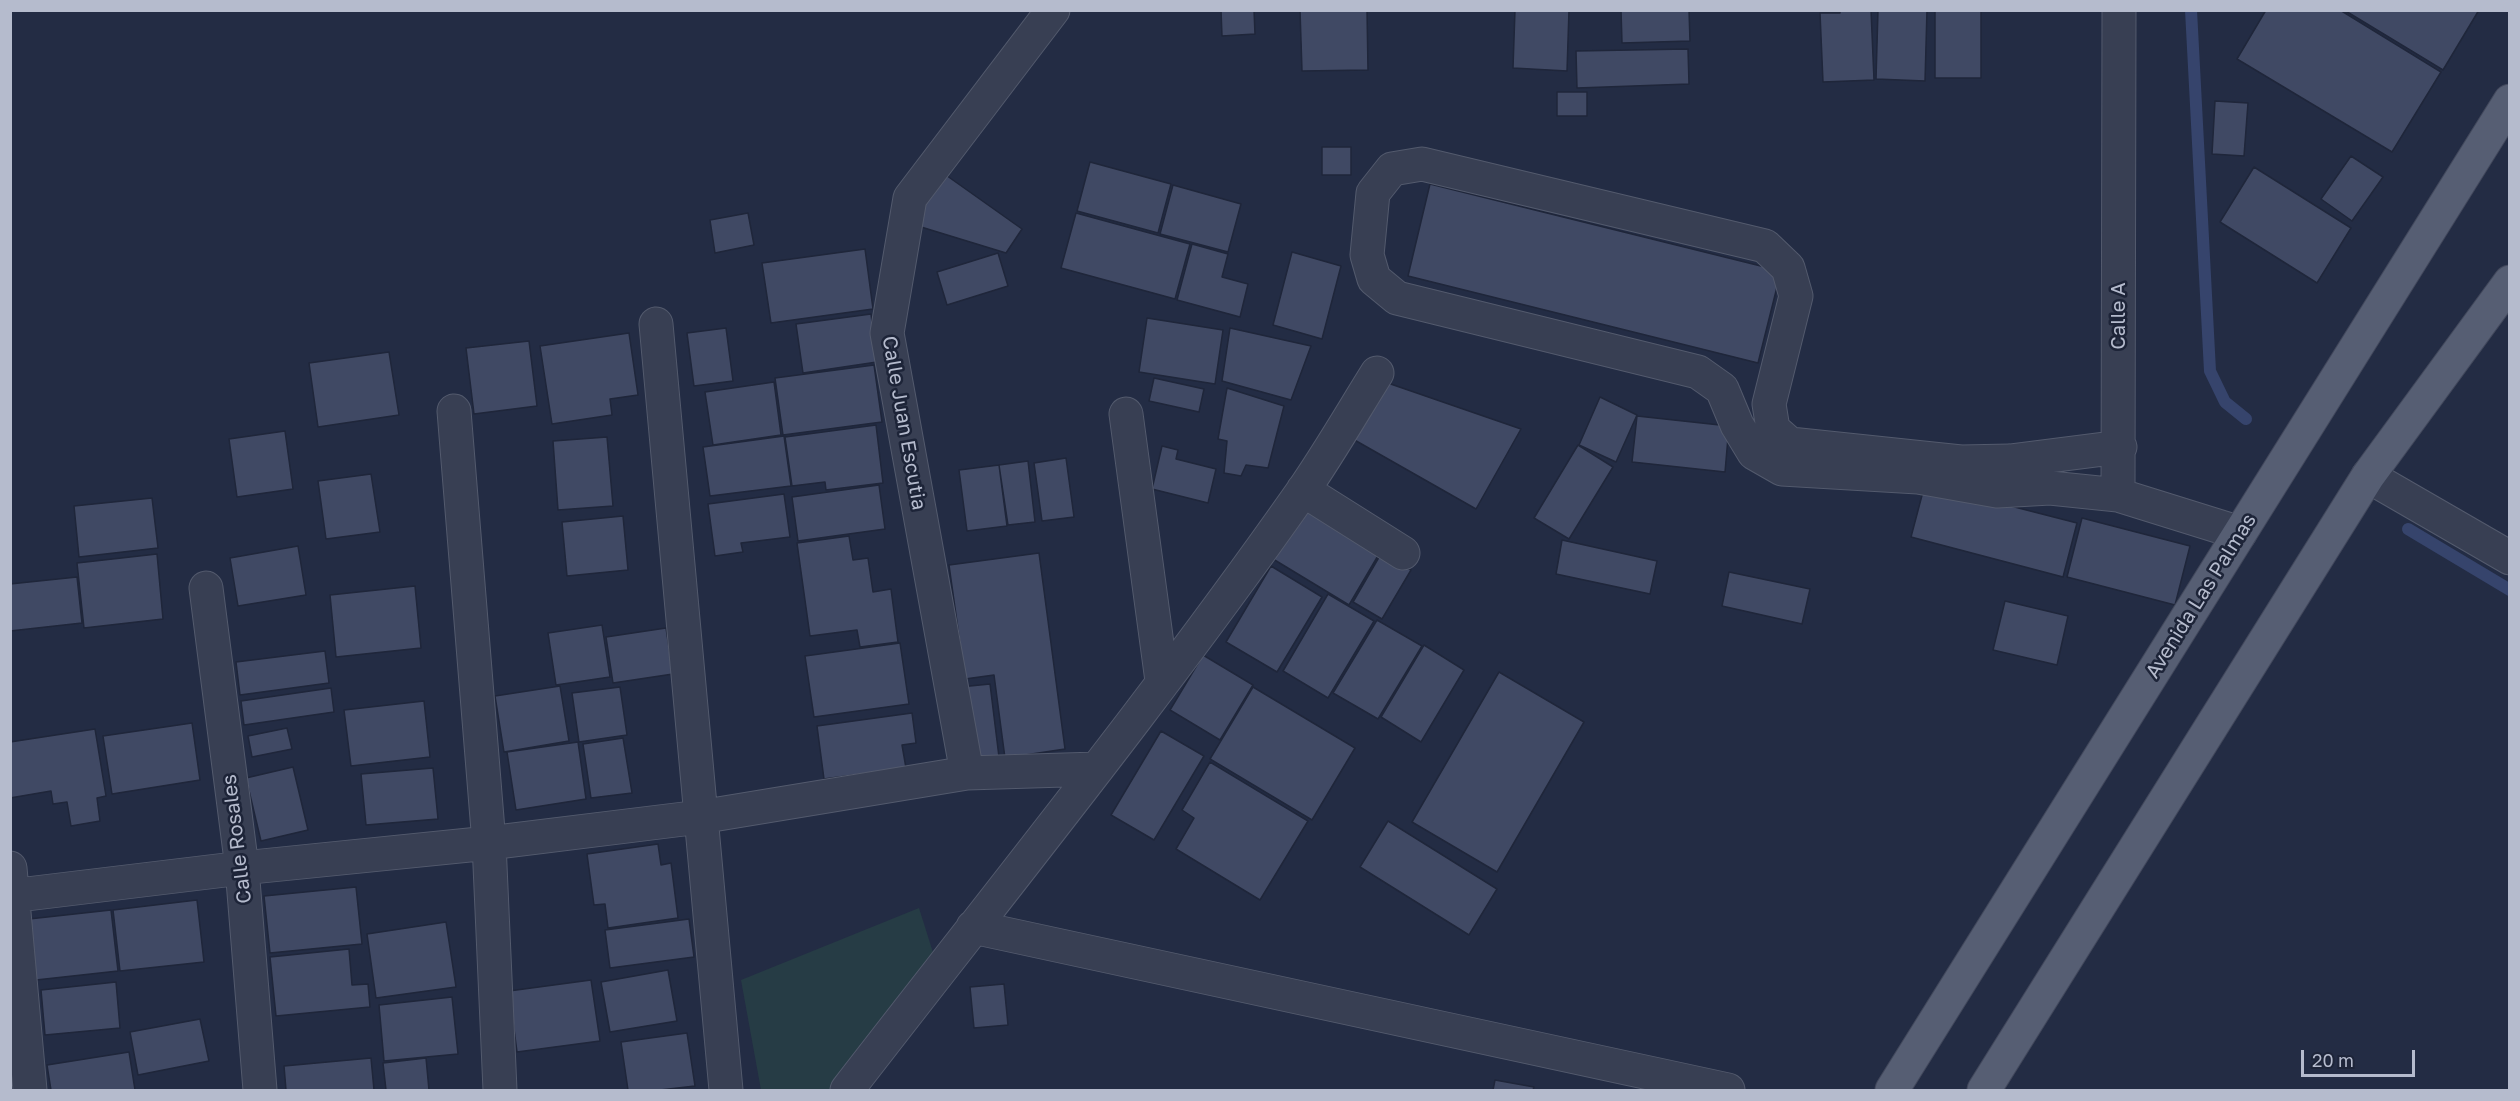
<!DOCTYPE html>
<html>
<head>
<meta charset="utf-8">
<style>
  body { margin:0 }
  #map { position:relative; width:2520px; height:1101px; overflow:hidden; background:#232c44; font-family:"Golos Text",sans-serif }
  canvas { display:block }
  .frame { position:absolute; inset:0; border:12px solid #b5bbcd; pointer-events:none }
  .scale { position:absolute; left:2301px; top:1050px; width:114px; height:27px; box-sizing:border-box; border:3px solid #b5bbcd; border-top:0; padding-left:8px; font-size:18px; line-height:21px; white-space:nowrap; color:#b5bbcd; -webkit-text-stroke:4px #1d2438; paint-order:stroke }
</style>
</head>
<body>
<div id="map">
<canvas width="2520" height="1101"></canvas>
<div class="frame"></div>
<div class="scale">20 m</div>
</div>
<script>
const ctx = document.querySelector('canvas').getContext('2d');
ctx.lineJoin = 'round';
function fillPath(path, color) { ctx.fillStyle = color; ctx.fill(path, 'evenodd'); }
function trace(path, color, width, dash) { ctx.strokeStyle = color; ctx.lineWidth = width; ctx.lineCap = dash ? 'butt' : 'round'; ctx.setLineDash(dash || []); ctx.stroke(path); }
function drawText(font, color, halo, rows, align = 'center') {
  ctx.font = font + ' "Golos Text",sans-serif'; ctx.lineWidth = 5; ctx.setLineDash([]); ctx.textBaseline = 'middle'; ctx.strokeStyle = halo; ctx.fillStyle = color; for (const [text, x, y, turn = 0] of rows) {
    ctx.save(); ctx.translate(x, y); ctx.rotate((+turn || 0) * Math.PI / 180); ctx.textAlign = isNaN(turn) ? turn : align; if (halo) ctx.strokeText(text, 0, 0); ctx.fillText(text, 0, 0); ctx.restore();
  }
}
const green = new Path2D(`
  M 919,908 L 936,962 L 829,1090 L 761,1090 L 741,980 Z`);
const stream = new Path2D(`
  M 2191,10 L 2210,371 L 2225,402 L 2246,419
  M 2408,529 L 2510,590`);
const building = new Path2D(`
  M 1221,10 L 1254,10 L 1255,34 L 1222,36 Z
  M 1300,10 L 1367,10 L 1368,70 L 1302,71 Z
  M 1515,10 L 1569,10 L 1567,71 L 1513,68 Z
  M 1621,10 L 1689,10 L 1690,41 L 1622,43 Z
  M 1840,10 L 1871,10 L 1874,80 L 1823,82 L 1820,13 L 1840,13 Z
  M 1878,10 L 1927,10 L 1925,81 L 1876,79 Z
  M 1935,10 L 1981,10 L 1981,78 L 1935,78 Z
  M 2266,10 L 2340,10 L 2441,72 L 2392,152 L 2237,59 Z
  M 2344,10 L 2479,10 L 2443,70 Z
  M 1688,49 L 1689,84 L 1577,88 L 1576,51 Z
  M 1557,92 L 1587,92 L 1587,116 L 1557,116 Z
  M 2215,101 L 2248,103 L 2244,156 L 2212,154 Z
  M 1322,147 L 1351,147 L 1351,175 L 1322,175 Z
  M 2351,156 L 2383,177 L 2352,221 L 2321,199 Z
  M 1090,162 L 1171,184 L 1158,233 L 1077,211 Z
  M 2254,167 L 2351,228 L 2317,283 L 2220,222 Z
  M 943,173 L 1022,229 L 1006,253 L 908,223 Z
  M 1430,184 L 1781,271 L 1758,363 L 1408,276 Z
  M 1173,185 L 1241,204 L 1228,252 L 1160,234 Z
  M 748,213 L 754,245 L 715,253 L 710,220 Z
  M 1076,213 L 1190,244 L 1175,299 L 1061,268 Z
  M 1192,244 L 1228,254 L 1222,277 L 1248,284 L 1240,317 L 1177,300 Z
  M 865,249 L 873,309 L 771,323 L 762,263 Z
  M 1292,252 L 1341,266 L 1322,339 L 1273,325 Z
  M 998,253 L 1008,286 L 947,305 L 937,272 Z
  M 871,314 L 877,362 L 803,373 L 796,324 Z
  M 1147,318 L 1223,330 L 1215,384 L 1139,372 Z
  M 726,328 L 733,381 L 694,386 L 687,333 Z
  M 1230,328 L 1311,346 L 1291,400 L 1222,381 Z
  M 629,333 L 638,395 L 610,399 L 612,415 L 552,424 L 540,346 Z
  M 529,341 L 537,406 L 474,414 L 466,348 Z
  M 389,352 L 399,415 L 318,427 L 309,363 Z
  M 874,365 L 882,422 L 783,435 L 775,378 Z
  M 1154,378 L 1204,389 L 1199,412 L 1149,401 Z
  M 1382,381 L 1521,429 L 1476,509 L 1351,438 Z
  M 774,382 L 781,435 L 713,445 L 705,392 Z
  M 1227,388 L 1284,406 L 1268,468 L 1246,465 L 1241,476 L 1224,473 L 1227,441 L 1218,439 Z
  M 1600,397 L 1637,415 L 1616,462 L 1579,445 Z
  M 1637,416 L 1729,426 L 1725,472 L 1632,462 Z
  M 876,425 L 883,483 L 826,490 L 825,482 L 792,486 L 785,437 Z
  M 285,431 L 293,489 L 237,497 L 229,439 Z
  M 784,436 L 791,486 L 710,496 L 703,447 Z
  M 607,437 L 613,506 L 558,510 L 553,441 Z
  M 1578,445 L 1613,467 L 1569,539 L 1534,518 Z
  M 1162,446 L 1178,450 L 1176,459 L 1216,469 L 1208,503 L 1152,489 Z
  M 1066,458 L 1074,517 L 1042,521 L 1034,463 Z
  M 1028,461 L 1035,522 L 1008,525 L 999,465 Z
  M 999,465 L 1007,526 L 967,531 L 959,470 Z
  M 371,474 L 380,532 L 326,539 L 318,481 Z
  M 1925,484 L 2077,523 L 2063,577 L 1911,537 Z
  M 879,485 L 885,529 L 798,541 L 792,497 Z
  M 784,494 L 790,537 L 741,543 L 743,552 L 715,556 L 708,504 Z
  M 152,498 L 158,548 L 79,557 L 74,506 Z
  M 1303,508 L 1379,554 L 1349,605 L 1273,559 Z
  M 623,516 L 628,570 L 567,576 L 562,522 Z
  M 2082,518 L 2190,546 L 2175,605 L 2067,577 Z
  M 849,536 L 853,560 L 868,558 L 873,592 L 891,589 L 898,642 L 860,647 L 857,630 L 810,636 L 797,543 Z
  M 1562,540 L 1657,561 L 1650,594 L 1556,574 Z
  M 298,546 L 306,595 L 238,606 L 230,558 Z
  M 1382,552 L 1411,570 L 1382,619 L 1353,602 Z
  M 1039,553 L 1065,749 L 1005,758 L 994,675 L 965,679 L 949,565 Z
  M 157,554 L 163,619 L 84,628 L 77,563 Z
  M 1271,566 L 1322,597 L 1277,672 L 1226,642 Z
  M 1729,572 L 1810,589 L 1802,624 L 1722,606 Z
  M 77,577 L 82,623 L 10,631 L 10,584 Z
  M 415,586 L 421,648 L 336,657 L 330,595 Z
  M 1328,594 L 1374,621 L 1328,698 L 1283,671 Z
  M 2005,601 L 2068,616 L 2057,665 L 1993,650 Z
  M 1377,620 L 1422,646 L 1378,719 L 1333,693 Z
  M 602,625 L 610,677 L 556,685 L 548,633 Z
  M 666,628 L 673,674 L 613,683 L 606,637 Z
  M 900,643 L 909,704 L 814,717 L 805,656 Z
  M 1424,645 L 1464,670 L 1421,742 L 1381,717 Z
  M 325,651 L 329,683 L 240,695 L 236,662 Z
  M 1203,655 L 1253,685 L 1220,740 L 1170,710 Z
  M 1499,672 L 1584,722 L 1497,872 L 1412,822 Z
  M 990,684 L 999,757 L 971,760 L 960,687 Z
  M 560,686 L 569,741 L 504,752 L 495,696 Z
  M 620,687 L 627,735 L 579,742 L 572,693 Z
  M 1253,687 L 1355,748 L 1312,820 L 1210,759 Z
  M 331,688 L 334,712 L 244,725 L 241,701 Z
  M 424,701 L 430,757 L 351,766 L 344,710 Z
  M 912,713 L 916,743 L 902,745 L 906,768 L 824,779 L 817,726 Z
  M 192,723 L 200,780 L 112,794 L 103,736 Z
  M 287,728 L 292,749 L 252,757 L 248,736 Z
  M 95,729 L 106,796 L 97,798 L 100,821 L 71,826 L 67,802 L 53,804 L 51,791 L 10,798 L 10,742 Z
  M 1161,731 L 1204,756 L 1154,840 L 1111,815 Z
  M 623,738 L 632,793 L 591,798 L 583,744 Z
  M 578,742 L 586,799 L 516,810 L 507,752 Z
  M 1210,762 L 1308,821 L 1260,900 L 1176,849 L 1194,818 L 1182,810 Z
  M 293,767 L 308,830 L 261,841 L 246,778 Z
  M 433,768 L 438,819 L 366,825 L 361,774 Z
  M 1388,821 L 1497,889 L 1469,935 L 1360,867 Z
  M 658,844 L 661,865 L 671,863 L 678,918 L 608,928 L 605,904 L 594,905 L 587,854 Z
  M 356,887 L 362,944 L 270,953 L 264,896 Z
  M 197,900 L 204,962 L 120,971 L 113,910 Z
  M 111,910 L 118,971 L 36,980 L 29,919 Z
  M 689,919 L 694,957 L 610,968 L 605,930 Z
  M 446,922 L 456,987 L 376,998 L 367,934 Z
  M 349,949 L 352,985 L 368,984 L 370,1007 L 276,1016 L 270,957 Z
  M 668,970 L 677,1021 L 610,1032 L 601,982 Z
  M 591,980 L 600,1041 L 517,1052 L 509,991 Z
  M 116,982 L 120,1028 L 45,1035 L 41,990 Z
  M 1004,984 L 1008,1025 L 974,1028 L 970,987 Z
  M 452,997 L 458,1054 L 384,1061 L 379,1005 Z
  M 200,1019 L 209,1061 L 138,1075 L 130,1032 Z
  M 687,1033 L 695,1086 L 660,1090 L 628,1090 L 621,1042 Z
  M 129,1052 L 135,1090 L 51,1090 L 47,1065 Z
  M 371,1058 L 374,1090 L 286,1090 L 284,1066 Z
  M 426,1058 L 429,1090 L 386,1090 L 383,1063 Z
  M 1495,1080 L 1534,1087 L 1533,1090 L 1493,1090 Z`);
const minor = new Path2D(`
  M 2119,10 L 2118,495 L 2240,533
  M 656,324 L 726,1090
  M 454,411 L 489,843 L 500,1090
  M 1126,414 L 1162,681
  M 2368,476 L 2510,558
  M 1303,490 L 1403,553
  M 2118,495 L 2050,488 L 1997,491 L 1918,477 L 1782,469 L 1754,453 L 1737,425 L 1722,389 L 1698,372 L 1397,298 L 1374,279 L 1367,255 L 1373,193 L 1392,169 L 1422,164 L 1765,246 L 1788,268 L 1796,296 L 1769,404 L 1773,429 L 1790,444 L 1961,462 L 2010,461 L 2120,447
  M 206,588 L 242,868 L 260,1090
  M 967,773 L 887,333 L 910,198 L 1053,10
  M 10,868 L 30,1090
  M 10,896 L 242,868 L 489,843 L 700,817 L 967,773 L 1097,769
  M 973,927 L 1728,1090
  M 847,1090 C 1000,892 1158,697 1302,492 C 1329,453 1352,413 1377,373`);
const major = new Path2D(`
  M 1892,1090 L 2510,101
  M 1984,1090 L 2368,476 L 2510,282`);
const streetNames = [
  ["Calle A",2119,316,-90],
  ["Calle Juan Escutia",904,423,80],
  ["Avenida Las Palmas",2201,596,-58],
  ["Calle Rosales",237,839,-97]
];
fillPath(green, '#263c45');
trace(stream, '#36446c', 12);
fillPath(building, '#404964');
trace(building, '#1f263a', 1.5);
trace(minor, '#535a6d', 35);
trace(major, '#42485c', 35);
trace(minor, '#383f53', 33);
trace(major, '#565e73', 33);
drawText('20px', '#b5bbcd', '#1d2438', streetNames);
</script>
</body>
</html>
